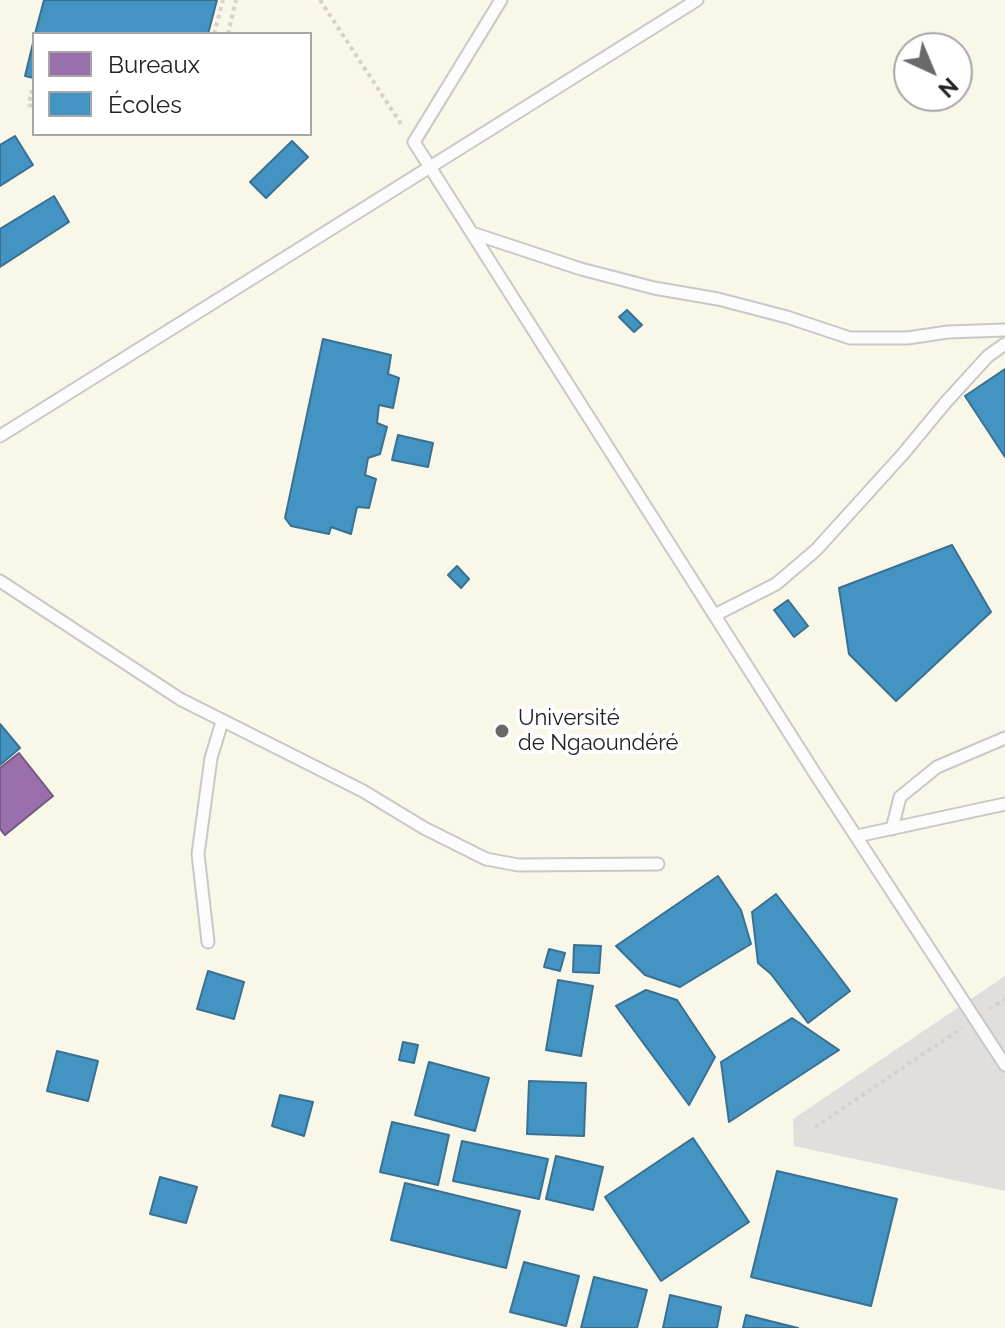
<!DOCTYPE html>
<html>
<head>
<meta charset="utf-8">
<style>
  body { margin:0 }
  #map { position:relative; width:1005px; height:1328px; overflow:hidden; background:#f0eeeb; font-family:Raleway,sans-serif }
  canvas { display:block }
  .legend { position:absolute; left:32px; top:32px; width:280px; height:104px; box-sizing:border-box; background:#fff; border:2px solid #a7a7a7; margin:0; padding:10px 14px; list-style:none; font-size:24px; color:#222 }
  .legend li { display:flex; align-items:center; gap:16px; height:40px }
  .legend b { width:40px; border:2px solid #a7a7a7 }
  .north { position:absolute; left:893px; top:32px; width:80px; height:80px; box-sizing:border-box; background:#fff; border:2px solid #a7a7a7; border-radius:50%; rotate:136deg; font-size:22px; font-weight:700; line-height:32px; text-align:center; color:#222 }
  .north::after { content:''; display:block; margin:auto; width:28px; height:36px; background:#6a6968; clip-path:polygon(50% 0,100% 100%,50% 72%,0 100%) }
</style>
</head>
<body>
<div id="map">
<canvas width="1005" height="1328"></canvas>
<ul class="legend">
<li><b style="height:22px;background:#9970ab"></b>Bureaux</li>
<li><b style="height:22px;background:#4393c3"></b>Écoles</li>
</ul>
<div class="north">N</div>
</div>
<script>
const ctx = document.querySelector('canvas').getContext('2d');
ctx.lineJoin = 'round';
function fillPath(path, color) { ctx.fillStyle = color; ctx.fill(path, 'evenodd'); }
function trace(path, color, width, dash) { ctx.strokeStyle = color; ctx.lineWidth = width; ctx.lineCap = dash ? 'butt' : 'round'; ctx.setLineDash(dash || []); ctx.stroke(path); }
function drawText(font, color, halo, rows, align = 'center') {
  ctx.font = font + ' Raleway,sans-serif'; ctx.lineWidth = 8; ctx.setLineDash([]); ctx.textBaseline = 'middle'; ctx.strokeStyle = halo; ctx.fillStyle = color; for (const [text, x, y, turn = 0] of rows) {
    ctx.save(); ctx.translate(x, y); ctx.rotate((+turn || 0) * Math.PI / 180); ctx.textAlign = isNaN(turn) ? turn : align; if (halo) ctx.strokeText(text, 0, 0); ctx.fillText(text, 0, 0); ctx.restore();
  }
}
const education = new Path2D(`
  M 0,0 L 1005,0 L 1005,1328 L 0,1328 ZM 34,34 L 310,34 L 310,134 L 34,134 ZM 909,48 L 957,48 L 957,96 L 909,96 Z`);
const parking = new Path2D(`
  M 1005,976 L 1005,1191 L 794,1146 L 793,1119 Z`);
const offices = new Path2D(`
  M 19,753 L 53,796 L 5,835 L 0,829 L 0,768 Z`);
const schools = new Path2D(`
  M 44,0 L 217,0 L 208,34 L 35,34 Z
  M 34,39 L 34,78 L 25,76 Z
  M 15,136 L 33,165 L 0,186 L 0,145 Z
  M 292,141 L 308,157 L 266,198 L 250,182 Z
  M 54,196 L 69,222 L 0,267 L 0,229 Z
  M 627,310 L 642,325 L 634,332 L 619,317 Z
  M 323,339 L 391,355 L 388,374 L 399,378 L 393,408 L 379,405 L 377,423 L 387,427 L 380,454 L 368,458 L 365,475 L 376,479 L 369,508 L 357,507 L 351,534 L 331,527 L 329,534 L 291,526 L 285,518 Z
  M 1005,369 L 1005,457 L 965,396 Z
  M 398,435 L 433,443 L 428,467 L 392,460 Z
  M 952,545 L 991,612 L 896,701 L 849,654 L 839,588 Z
  M 457,566 L 469,579 L 461,588 L 448,575 Z
  M 788,600 L 808,626 L 794,637 L 774,610 Z
  M 0,724 L 20,748 L 0,765 Z
  M 718,876 L 741,910 L 751,944 L 680,987 L 645,975 L 616,946 Z
  M 776,894 L 850,991 L 808,1023 L 771,974 L 758,963 L 752,912 Z
  M 574,945 L 601,946 L 599,973 L 573,972 Z
  M 549,949 L 565,953 L 560,971 L 544,967 Z
  M 208,971 L 244,982 L 234,1019 L 197,1009 Z
  M 558,980 L 593,986 L 581,1056 L 546,1050 Z
  M 646,990 L 677,1000 L 715,1057 L 689,1105 L 616,1006 Z
  M 792,1018 L 839,1050 L 729,1122 L 721,1062 Z
  M 403,1042 L 418,1045 L 414,1063 L 399,1060 Z
  M 57,1051 L 98,1061 L 88,1101 L 47,1091 Z
  M 429,1062 L 489,1078 L 475,1131 L 415,1115 Z
  M 529,1081 L 586,1083 L 584,1136 L 527,1134 Z
  M 280,1095 L 313,1102 L 304,1136 L 272,1126 Z
  M 392,1122 L 449,1135 L 438,1185 L 380,1172 Z
  M 693,1138 L 749,1222 L 661,1281 L 605,1197 Z
  M 462,1141 L 548,1159 L 539,1199 L 453,1181 Z
  M 556,1156 L 603,1167 L 593,1210 L 546,1199 Z
  M 777,1171 L 897,1199 L 871,1306 L 751,1277 Z
  M 160,1177 L 197,1187 L 186,1223 L 150,1214 Z
  M 405,1183 L 520,1211 L 506,1268 L 391,1240 Z
  M 524,1262 L 579,1276 L 566,1326 L 510,1312 Z
  M 594,1277 L 647,1290 L 637,1328 L 581,1328 Z
  M 670,1295 L 721,1307 L 717,1328 L 663,1328 Z
  M 746,1315 L 798,1328 L 743,1328 Z`);
const path = new Path2D(`
  M 320,0 L 403,127
  M 214,34 L 223,0
  M 228,34 L 236,0
  M 34,93 L 31,92 L 29,105 L 34,106
  M 989,1009 L 1005,999
  M 815,1127 L 962,1028`);
const lane = new Path2D(`
  M 501,0 L 414,142 L 816,775 L 1005,1065
  M 472,233 L 581,269 L 654,288 L 718,299 L 787,317 L 850,338 L 907,338 L 948,332 L 1005,330
  M 0,436 L 697,0
  M 0,581 L 180,699 L 363,791 L 424,828 L 486,859 L 518,865 L 658,864
  M 715,615 L 776,584 L 816,550 L 903,454 L 946,402 L 988,356 L 1005,344
  M 892,829 L 900,797 L 937,767 L 1005,738
  M 857,836 L 1005,804
  M 208,942 L 198,854 L 211,758 L 222,722`);
const markers = [
  [502,731,8,"#6a6968"]
];
const poiNames = [
  ["Université",518,718],
  ["de Ngaoundéré",518,743]
];
fillPath(education, '#f8f7e8');
fillPath(parking, '#e0dfde');
fillPath(offices, '#9970ab');
trace(offices, '#755982', 2);
fillPath(schools, '#4393c3');
trace(schools, '#397193', 2);
trace(lane, '#c9c8c7', 15);
trace(path, '#dccecd', 4, [4, 4]);
trace(lane, '#fdfcfc', 11);
for (const [x, y, r, color] of markers) { const dot = new Path2D(); dot.arc(x, y, r, 0, 2 * Math.PI); ctx.fillStyle = color; ctx.fill(dot); trace(dot, '#fff', 3); }
drawText('22px', '#222', '#fff', poiNames, 'left');
</script>
</body>
</html>
